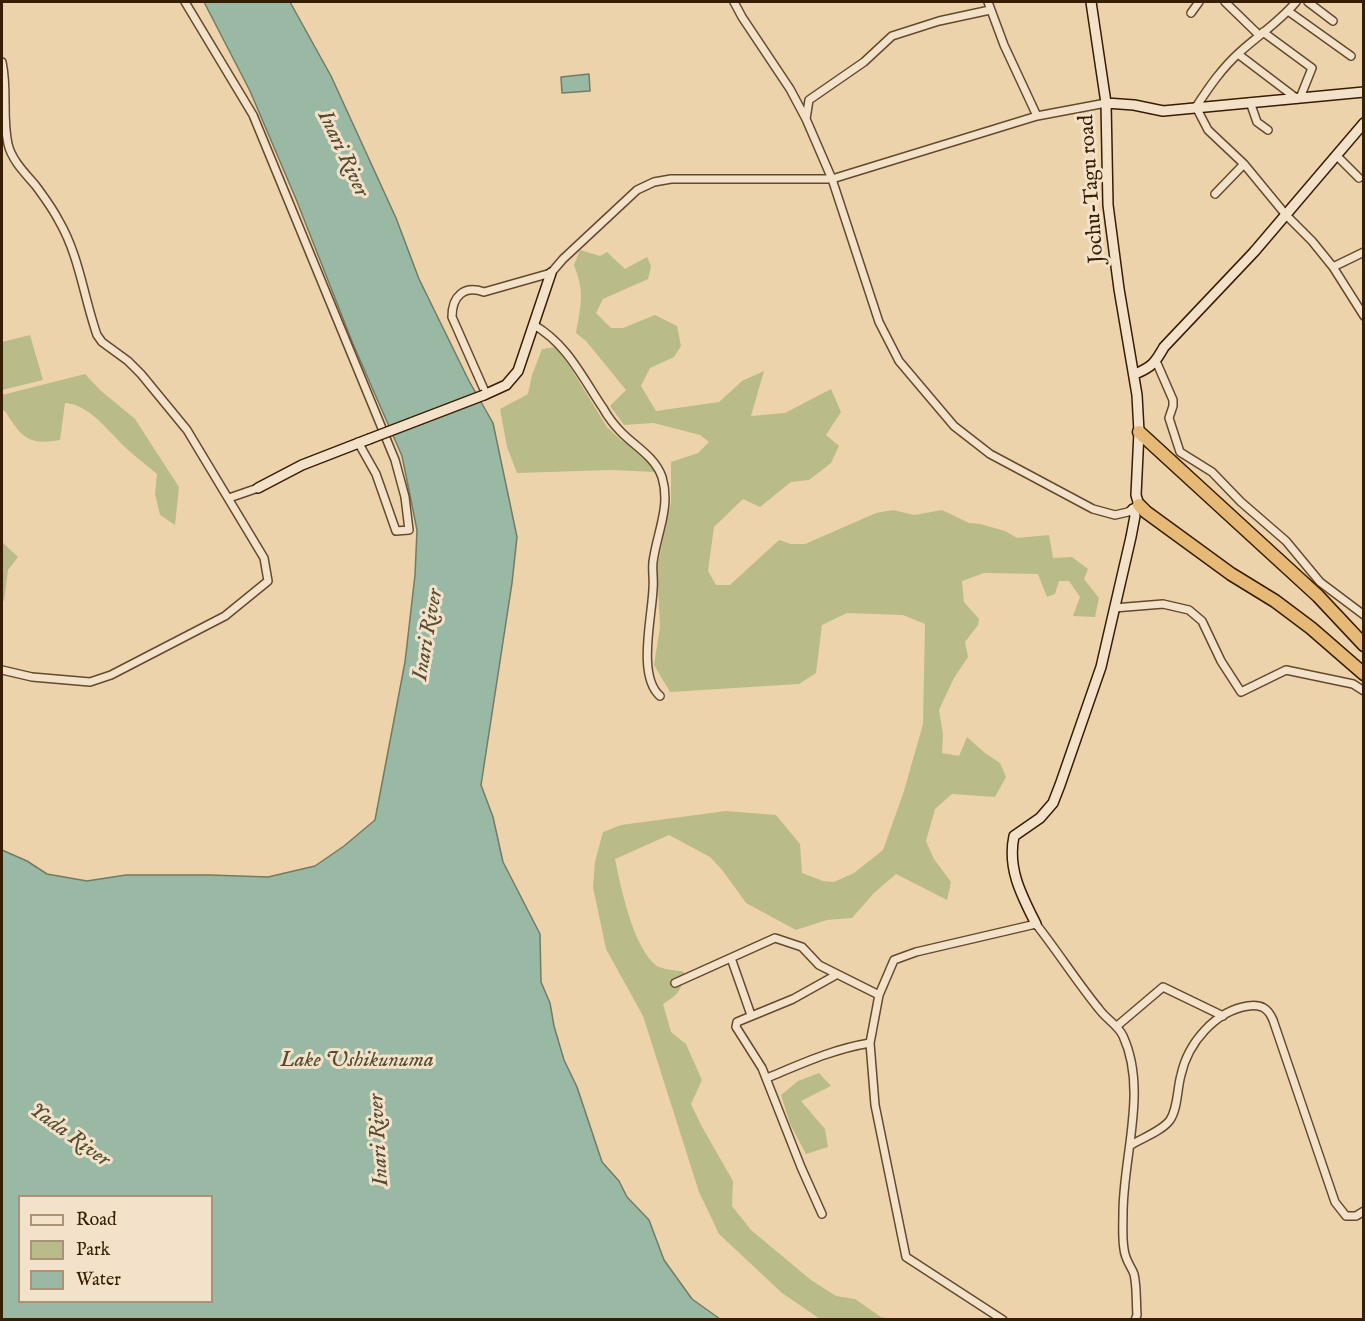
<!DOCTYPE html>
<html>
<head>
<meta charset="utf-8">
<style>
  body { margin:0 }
  #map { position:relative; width:1365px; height:1321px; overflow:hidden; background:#edd3ac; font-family:"IM FELL English",serif }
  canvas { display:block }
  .frame { position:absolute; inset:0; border:3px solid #371d01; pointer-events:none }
  .legend { position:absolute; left:18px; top:1195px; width:195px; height:108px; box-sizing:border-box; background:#f3e2c9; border:2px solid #a89379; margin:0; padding:8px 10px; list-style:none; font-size:18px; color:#371d01 }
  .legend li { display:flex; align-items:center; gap:12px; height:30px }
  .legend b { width:30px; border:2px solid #a89379 }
</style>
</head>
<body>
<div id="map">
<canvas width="1365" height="1321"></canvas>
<div class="frame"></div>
<ul class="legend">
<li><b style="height:8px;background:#f3e2c9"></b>Road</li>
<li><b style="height:16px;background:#b9bc88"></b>Park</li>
<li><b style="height:16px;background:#9ab9a4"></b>Water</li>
</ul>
</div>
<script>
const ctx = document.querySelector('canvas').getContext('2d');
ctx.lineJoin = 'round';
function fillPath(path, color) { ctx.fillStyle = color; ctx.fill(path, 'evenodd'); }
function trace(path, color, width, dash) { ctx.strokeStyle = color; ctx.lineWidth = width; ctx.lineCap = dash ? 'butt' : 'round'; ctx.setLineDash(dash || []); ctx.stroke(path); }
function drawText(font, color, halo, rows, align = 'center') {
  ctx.font = font + ' "IM FELL English",serif'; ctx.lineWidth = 6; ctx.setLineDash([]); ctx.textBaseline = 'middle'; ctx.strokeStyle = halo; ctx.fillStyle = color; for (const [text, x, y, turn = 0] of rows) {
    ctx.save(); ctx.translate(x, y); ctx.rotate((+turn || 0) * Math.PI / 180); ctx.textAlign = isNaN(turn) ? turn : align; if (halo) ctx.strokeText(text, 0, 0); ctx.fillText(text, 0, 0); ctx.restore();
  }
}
const green = new Path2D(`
  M 580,250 L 600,256 L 607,252 L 625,269 L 647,257 L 651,266 L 648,279 L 603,299 L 596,313 L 611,328 L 623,328 L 655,315 L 677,326 L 681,346 L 674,357 L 650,368 L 641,386 L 656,411 L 719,402 L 742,381 L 764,371 L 751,416 L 785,413 L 831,389 L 841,412 L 826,435 L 839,446 L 831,463 L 809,480 L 791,482 L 760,507 L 743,499 L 714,527 L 708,571 L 716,585 L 730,585 L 779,540 L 791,544 L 805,544 L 876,513 L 893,510 L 914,515 L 942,510 L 969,523 L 980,524 L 1005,531 L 1017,538 L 1049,535 L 1053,558 L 1072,557 L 1088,569 L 1084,579 L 1099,598 L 1095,617 L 1073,616 L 1080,597 L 1069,581 L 1059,581 L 1055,594 L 1047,597 L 1038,574 L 984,573 L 962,581 L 964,602 L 979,619 L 978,625 L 965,642 L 968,657 L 954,678 L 939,710 L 943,734 L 942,753 L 959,756 L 967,737 L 985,753 L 1000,763 L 1006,777 L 995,797 L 952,794 L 935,809 L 926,841 L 934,859 L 951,882 L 947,900 L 896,874 L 874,893 L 852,918 L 827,920 L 796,930 L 746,903 L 723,871 L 710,857 L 669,835 L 615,859 C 621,888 633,948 657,966 C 664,970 677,970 684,972 C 682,990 679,994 663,1004 L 671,1032 L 686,1044 L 702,1080 L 691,1104 L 701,1125 L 733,1181 L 732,1206 L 751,1230 L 811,1280 L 836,1296 L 855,1299 L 881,1317 L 891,1319 L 820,1319 L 782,1293 L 719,1234 L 699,1192 L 643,1016 L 606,949 L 593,887 L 595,862 L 603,832 L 621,825 L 726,811 L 776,815 L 800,844 L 802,873 L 823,881 L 834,882 L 854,873 L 883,850 L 904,791 L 923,724 L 925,624 L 903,615 L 847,613 L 822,625 L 816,673 L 799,684 L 670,692 L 654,665 L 660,627 L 657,568 L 671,502 L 671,462 L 698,453 L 709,442 L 700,435 L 654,423 L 624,425 L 610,406 L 626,390 L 586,341 L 576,333 C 581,304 585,293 574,265 Z
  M 30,335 L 43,380 L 2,390 L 2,342 Z
  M 556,347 L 569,365 L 607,427 L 621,440 L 641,454 L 656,472 L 611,470 L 517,473 L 507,447 L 500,409 L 528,394 L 532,375 L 542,349 Z
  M 85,374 L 100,390 L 135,419 L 179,487 L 175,525 L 160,515 L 155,494 L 157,474 C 144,463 130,453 118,440 C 103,425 88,405 65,403 L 60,440 C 27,446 21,436 5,411 L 2,411 L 2,395 Z
  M 2,542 L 18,557 L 8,570 L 4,601 L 2,600 Z
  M 819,1073 L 831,1086 L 801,1101 L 825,1129 L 828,1147 L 806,1154 L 790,1124 L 781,1095 L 798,1081 Z`);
const water = new Path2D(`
  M 204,2 L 290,2 L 331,76 L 396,218 L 419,279 L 469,381 L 493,423 L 517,537 L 512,583 L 481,785 L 493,817 L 503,862 L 540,934 L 541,982 L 550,1003 L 554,1026 L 564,1060 L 577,1087 L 602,1162 L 619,1181 L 627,1197 L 649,1220 L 664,1260 L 692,1299 L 720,1319 L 2,1319 L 2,850 L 27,861 L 47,874 L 87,881 L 126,875 L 210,875 L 268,877 L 315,866 L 344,846 L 375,820 L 405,662 L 415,575 L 417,530 L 402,456 L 353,344 L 296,199 L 250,91 ZM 20,1196 L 212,1196 L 212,1302 L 20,1302 Z
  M 589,74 L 590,91 L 562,93 L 561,77 Z`);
const street = new Path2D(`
  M 185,2 L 253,115 L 395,460 L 405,497 L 409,530 L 396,531 L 376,474 L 358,442
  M 734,2 L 742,17 L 790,89 L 806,119 L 832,179 L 879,322 L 899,361 L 954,426 L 990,454 L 1093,509 L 1115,515 L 1128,512 L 1137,506
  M 988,2 L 1004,45 L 1037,116
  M 1225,2 L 1259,35
  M 1296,2 C 1280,21 1259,35 1240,52 C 1222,68 1209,87 1196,107 L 1208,130 L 1244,164 L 1286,215 L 1312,241 L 1333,267 L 1364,316
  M 1308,2 L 1333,21
  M 1288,11 L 1351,56
  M 1191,13 L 1199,2
  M 1263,32 L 1312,68 L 1300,98
  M 1238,54 L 1296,98
  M 2,62 C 8,89 2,117 8,144 C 12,161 26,174 36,186 C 44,197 53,209 59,221 C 79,255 84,298 97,335 L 102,342 L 128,361 L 141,374 L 187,430 L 264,558 L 268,581 L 225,616 L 111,675 L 90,682 L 32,677 L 2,670
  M 1250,102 L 1257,122 L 1268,130
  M 806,119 L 809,100 L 864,62 L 892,36 L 939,21 L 990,10
  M 1336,155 L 1359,178
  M 1215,194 L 1244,164
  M 1333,267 L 1364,252
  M 534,325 C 567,344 582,377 603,408 C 608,417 615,426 622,433 C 636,447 655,457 662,477 C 671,507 657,532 653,562 C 652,571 654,580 653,589 C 652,617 637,676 660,696
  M 1156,361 L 1173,400 L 1173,406 L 1169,418 L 1180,452 L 1212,472 L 1241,502 L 1286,541 L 1320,582 L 1364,615
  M 486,394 L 452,317 C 452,296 464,285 484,292 L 551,273 L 563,259 L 637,190 L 654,182 L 671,179 L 832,179 L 1037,116 L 1106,103
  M 229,498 L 258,488
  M 1114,608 L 1163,604 L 1189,610 L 1202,621 L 1221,661 L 1241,692 L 1286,670 L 1353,684 L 1364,691
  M 731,958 L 751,1015
  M 675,983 L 775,938 L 802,947 L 819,965 L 879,995
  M 1117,1026 L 1163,987 L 1223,1016
  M 767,1078 C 801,1064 833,1049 870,1043
  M 1131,1145 C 1142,1138 1162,1131 1170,1120 C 1178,1108 1177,1089 1181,1075 C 1188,1043 1215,1011 1248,1006 C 1261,1004 1268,1008 1273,1020 L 1335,1202 L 1346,1216 L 1356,1216 L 1364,1211
  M 822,1214 L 801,1167 L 762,1068 L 736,1027 L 737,1022 L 793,999 L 836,975
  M 1003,1320 L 906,1257 L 875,1105 L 870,1043 L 879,995 L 894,960 L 916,952 L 1036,924 C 1058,952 1077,982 1099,1009 C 1106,1019 1118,1025 1123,1036 C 1148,1090 1123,1156 1123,1213 C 1123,1224 1122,1237 1124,1249 C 1125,1260 1131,1266 1134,1274 C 1137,1287 1136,1302 1137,1315 L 1135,1320`);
const secondary = new Path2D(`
  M 1091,2 L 1106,103 L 1108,205 L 1119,289 L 1137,395 L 1139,432 L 1136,495 L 1139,505
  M 1106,103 L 1134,105 L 1163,111 L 1364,92
  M 1135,374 C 1152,367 1155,363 1164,347 L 1254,252 L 1364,123
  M 484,395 L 506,385 L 518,371 L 551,273
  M 258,488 L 302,465 L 369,439
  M 1036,924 C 1022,896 1007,869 1014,836 L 1040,818 L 1053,803 L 1060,785 L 1101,667 L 1131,537 L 1135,516 L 1133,509`);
const highway = new Path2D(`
  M 1139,432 L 1318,596 L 1364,645
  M 1139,505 L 1146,512 L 1231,574 L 1275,601 L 1311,628 L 1364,674`);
const secondaryBridge = new Path2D(`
  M 369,439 L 484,395`);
const streetNames = [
  ["Jochu-Tagu road",1093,189,-94]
];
const waterNames = [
  ["Inari River",342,154,65],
  ["Inari River",429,635,-80],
  ["Lake Ushikunuma",357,1061],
  ["Yada River",69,1136,36],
  ["Inari River",380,1140,-93]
];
fillPath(green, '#b9bc88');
fillPath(water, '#9ab9a4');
trace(water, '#727b63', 1.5);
trace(street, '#644a2c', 10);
trace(secondary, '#371d01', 12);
trace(highway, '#371d01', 15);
trace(street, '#f3e2c9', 7);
trace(secondary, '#f3e2c9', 9);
trace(highway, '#e6ba76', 12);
trace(secondaryBridge, '#371d01', 12, []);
trace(secondaryBridge, '#f3e2c9', 9);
drawText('21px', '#371d01', '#f3e2c9', streetNames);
drawText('italic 22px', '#554c32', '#f3e2c9', waterNames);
</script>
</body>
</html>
